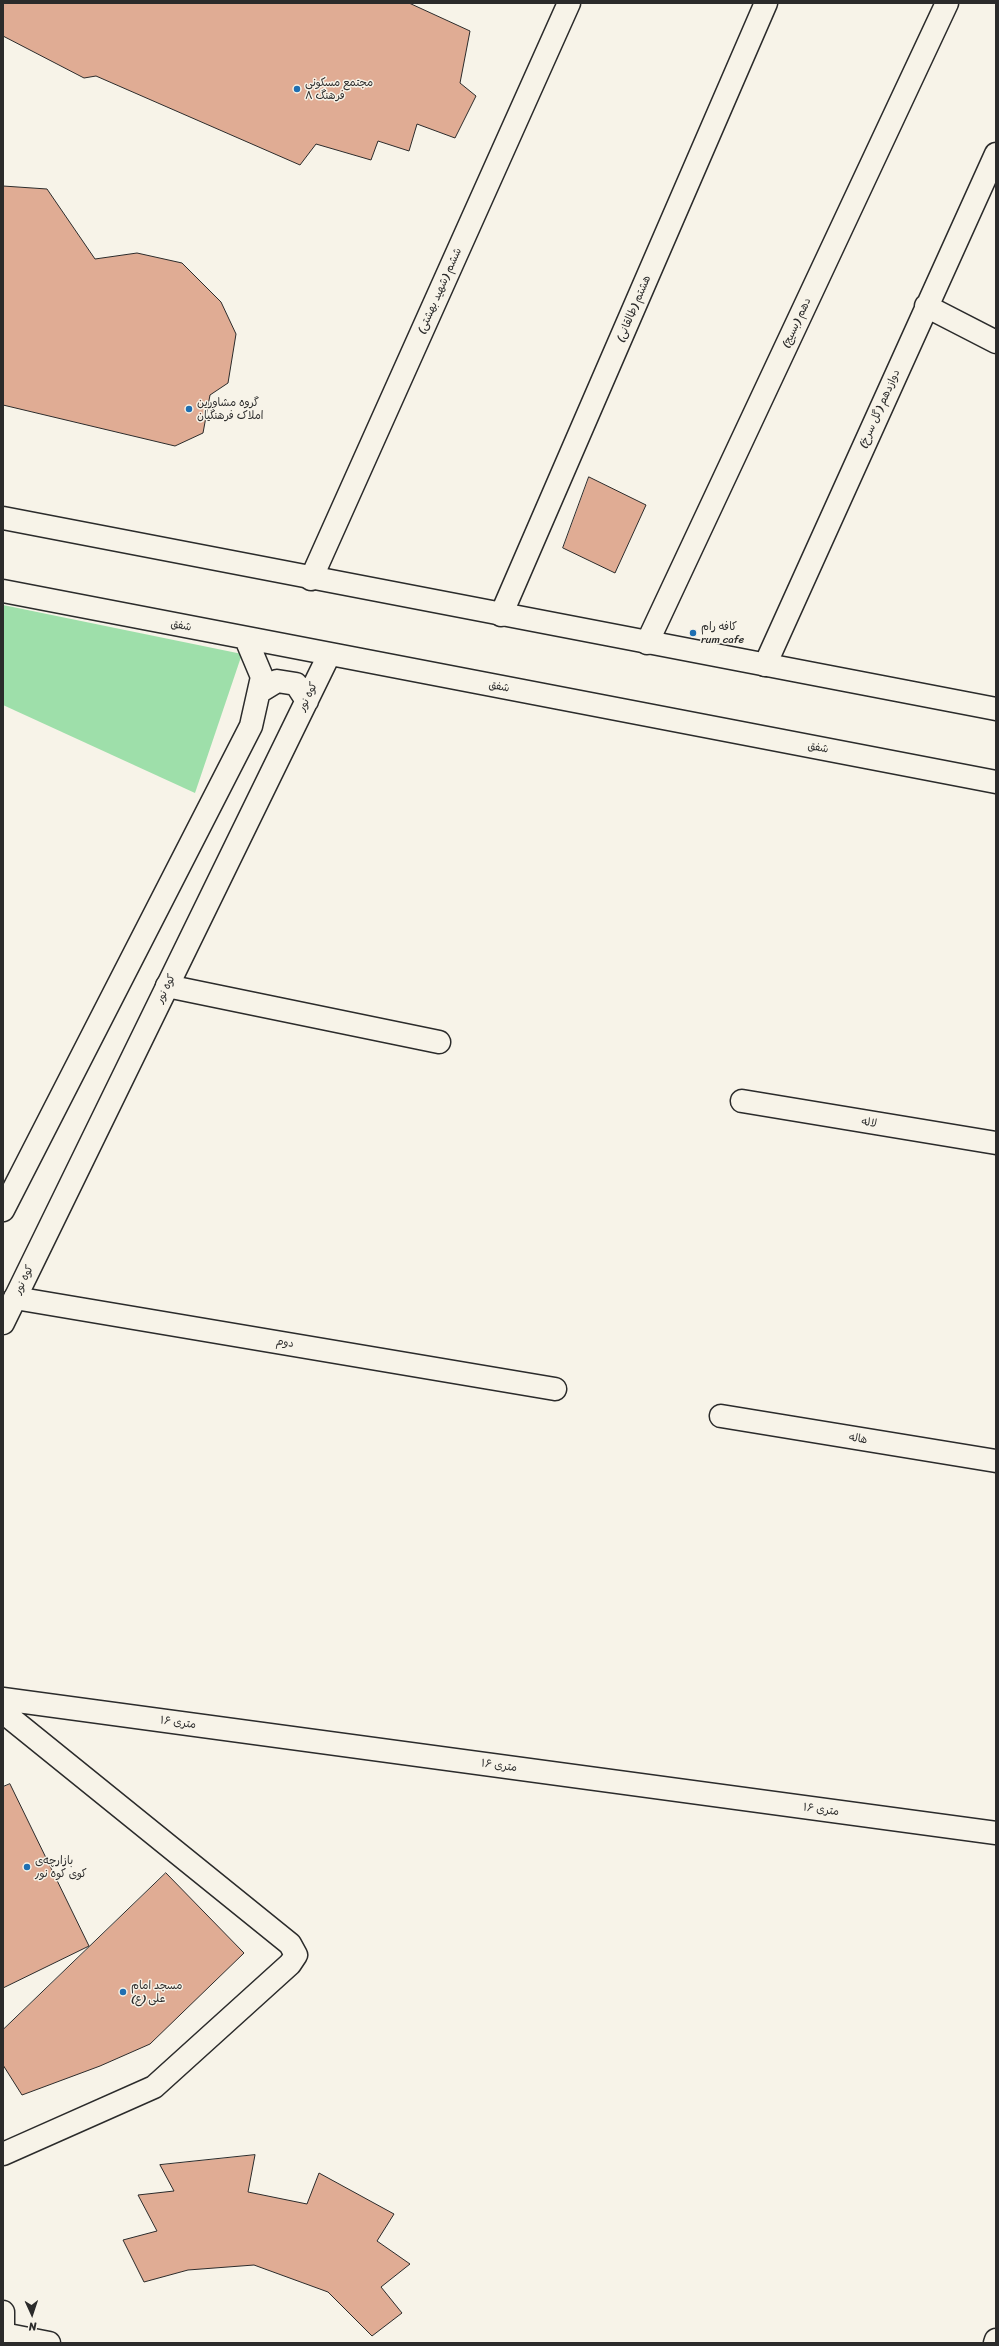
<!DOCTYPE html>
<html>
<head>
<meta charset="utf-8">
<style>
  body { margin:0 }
  #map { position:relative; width:999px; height:2346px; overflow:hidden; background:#f7f3e8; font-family:Sriracha,sans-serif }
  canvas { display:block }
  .frame { position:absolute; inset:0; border:4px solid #2b2b2b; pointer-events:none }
  .north { position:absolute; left:12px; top:2294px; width:40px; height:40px; -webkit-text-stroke:3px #f7f3e8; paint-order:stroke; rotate:177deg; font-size:11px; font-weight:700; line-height:16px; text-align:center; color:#2b2b2b }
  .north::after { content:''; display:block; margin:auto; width:14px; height:18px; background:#2b2b2b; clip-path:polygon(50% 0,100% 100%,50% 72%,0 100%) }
</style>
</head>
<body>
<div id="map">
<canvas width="999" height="2346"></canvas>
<div class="frame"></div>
<div class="north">N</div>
</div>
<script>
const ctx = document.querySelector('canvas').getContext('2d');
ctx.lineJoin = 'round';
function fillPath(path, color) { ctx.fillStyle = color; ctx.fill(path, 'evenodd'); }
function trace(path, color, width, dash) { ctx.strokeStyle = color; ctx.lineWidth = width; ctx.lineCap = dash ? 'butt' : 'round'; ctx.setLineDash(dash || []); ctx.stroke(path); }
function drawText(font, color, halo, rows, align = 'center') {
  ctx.font = font + ' Sriracha,"Playpen Sans Arabic",sans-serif'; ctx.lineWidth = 3; ctx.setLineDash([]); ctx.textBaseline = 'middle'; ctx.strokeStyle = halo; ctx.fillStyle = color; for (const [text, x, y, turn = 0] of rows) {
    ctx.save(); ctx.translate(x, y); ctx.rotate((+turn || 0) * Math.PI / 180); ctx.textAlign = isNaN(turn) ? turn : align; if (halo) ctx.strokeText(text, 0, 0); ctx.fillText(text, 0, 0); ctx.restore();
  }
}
const green = new Path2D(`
  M 3,605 L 242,654 L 195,793 L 3,705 Z`);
const building = new Path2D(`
  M 3,3 L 409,3 L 470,31 L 460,83 L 476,96 L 455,138 L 417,124 L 409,151 L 378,141 L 371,160 L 316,144 L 300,165 L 96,76 L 84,78 L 3,36 Z
  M 3,186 L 47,189 L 95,259 L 137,253 L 182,263 L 221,302 L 236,334 L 228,383 L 210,395 L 203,433 L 175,446 L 3,405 Z
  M 589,477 L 646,505 L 615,573 L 563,548 Z
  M 10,1784 L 89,1946 L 3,1988 L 3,1787 Z
  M 166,1873 L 244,1953 L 150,2044 L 100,2066 L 22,2095 L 3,2065 L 3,2030 Z
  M 255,2155 L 248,2192 L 307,2204 L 319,2173 L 394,2214 L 377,2241 L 410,2264 L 381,2287 L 402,2313 L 372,2336 L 328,2292 L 254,2265 L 188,2270 L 144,2282 L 123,2240 L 157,2231 L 138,2195 L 174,2191 L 160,2165 Z`);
const street = new Path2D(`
  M 926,306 L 996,342
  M 311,579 L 569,3
  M 501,615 L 766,3
  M 647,643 L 947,3
  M 765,665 L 996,154
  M 167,986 L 439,1042
  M 742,1101 L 996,1143
  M 15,1298 L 555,1389
  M 721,1416 L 996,1461
  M 3,1699 L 996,1833
  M 3,1712 L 290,1944 L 296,1955 L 290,1964 L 154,2087 L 3,2154
  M 3,2312 L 3,2326
  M 3,2334 L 49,2343
  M 995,2343 L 996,2340`);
const secondary = new Path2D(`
  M 3,518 L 996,709
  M 3,591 L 996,782
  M 259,692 L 277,681 L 296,684 L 307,701
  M 3,1210 L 251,726 L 262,677 L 246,639
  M 3,1323 L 329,655`);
const markers = [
  [297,89,4,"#1f6fb2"],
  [189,409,4,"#1f6fb2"],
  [693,633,4,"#1f6fb2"],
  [27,1867,4,"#1f6fb2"],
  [123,1992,4,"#1f6fb2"]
];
const poiNames = [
  ["مجتمع مسکونی",305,83],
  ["فرهنگ ۸",305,96],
  ["گروه مشاورین",197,403],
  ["املاک فرهنگیان",197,416],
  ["کافه رام",701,627],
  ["rum cafe",701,640],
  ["بازارچه‌ی",35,1861],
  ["کوی کوه نور",35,1874],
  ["مسجد امام",131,1986],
  ["علی (ع)",131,1999]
];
const streetNames = [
  ["ششم (شهید بهشتی)",440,291,-66],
  ["هشتم (طالقانی)",634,309,-67],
  ["دهم (بسیج)",797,323,-65],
  ["دوازدهم (گل سرخ)",880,409,-66],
  ["شفق",181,626,11],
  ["شفق",499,687,11],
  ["کوه نور",308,697,-64],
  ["شفق",818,748,11],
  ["کوه نور",166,989,-64],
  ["لاله",869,1123,9],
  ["کوه نور",24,1280,-64],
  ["دوم",285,1343,10],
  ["هاله",858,1439,9],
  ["۱۶ متری",178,1723,8],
  ["۱۶ متری",499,1766,8],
  ["۱۶ متری",821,1810,8]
];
fillPath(green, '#9edfaa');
fillPath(building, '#e0ac94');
trace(building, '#2b2b2b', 1);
trace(street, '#2b2b2b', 25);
trace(secondary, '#2b2b2b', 25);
trace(street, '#f7f3e8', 22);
trace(secondary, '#f7f3e8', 22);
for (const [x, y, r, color] of markers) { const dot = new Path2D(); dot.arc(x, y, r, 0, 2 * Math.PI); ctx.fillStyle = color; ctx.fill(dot); trace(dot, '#f7f3e8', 1.5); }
drawText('11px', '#2b2b2b', '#f7f3e8', poiNames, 'left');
drawText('11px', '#2b2b2b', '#f7f3e8', streetNames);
</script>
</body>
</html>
